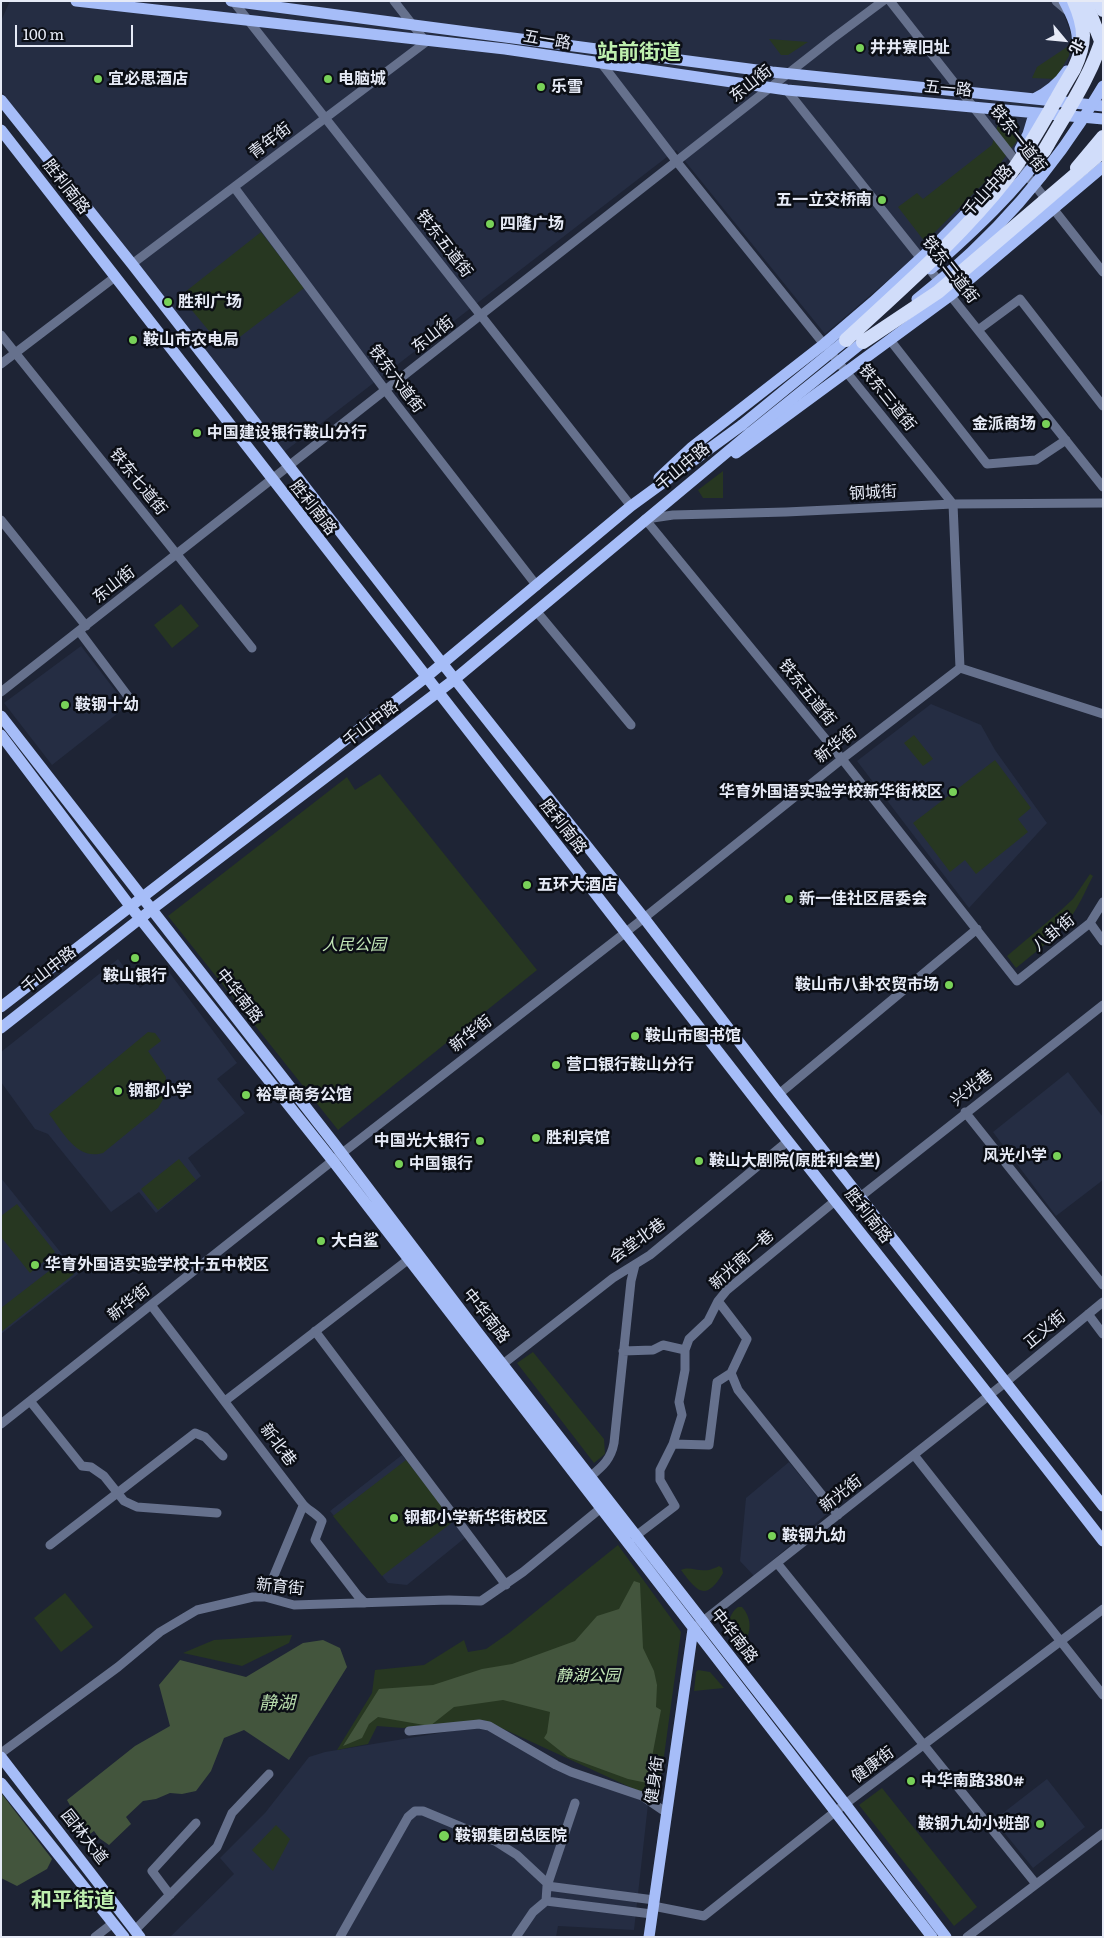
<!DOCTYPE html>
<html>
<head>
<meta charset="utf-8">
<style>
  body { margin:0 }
  #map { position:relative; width:1104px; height:1938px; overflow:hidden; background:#1e2435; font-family:Literata,"Noto Sans SC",serif }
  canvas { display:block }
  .frame { position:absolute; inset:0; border:2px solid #e6eaf6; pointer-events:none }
  .north { position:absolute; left:1039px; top:15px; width:50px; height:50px; -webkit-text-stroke:4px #0b0e15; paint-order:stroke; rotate:118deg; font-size:14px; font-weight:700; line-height:20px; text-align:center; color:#e6eaf6 }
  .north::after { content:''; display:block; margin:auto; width:18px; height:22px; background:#e6eaf6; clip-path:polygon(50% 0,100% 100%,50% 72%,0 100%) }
  .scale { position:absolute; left:15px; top:25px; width:118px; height:22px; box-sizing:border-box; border:2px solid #e6eaf6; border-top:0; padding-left:6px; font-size:15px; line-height:18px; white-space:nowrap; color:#e6eaf6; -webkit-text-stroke:4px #0b0e15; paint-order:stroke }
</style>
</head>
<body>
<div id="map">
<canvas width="1104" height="1938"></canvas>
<div class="frame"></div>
<div class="north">北</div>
<div class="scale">100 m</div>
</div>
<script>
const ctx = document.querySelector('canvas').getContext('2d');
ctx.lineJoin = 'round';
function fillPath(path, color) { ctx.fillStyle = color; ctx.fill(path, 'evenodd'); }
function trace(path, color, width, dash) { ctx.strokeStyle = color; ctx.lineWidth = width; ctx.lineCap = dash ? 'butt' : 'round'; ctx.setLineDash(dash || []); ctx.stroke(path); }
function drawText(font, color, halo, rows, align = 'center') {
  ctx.font = font + ' Literata,"Noto Sans SC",serif'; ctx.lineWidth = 5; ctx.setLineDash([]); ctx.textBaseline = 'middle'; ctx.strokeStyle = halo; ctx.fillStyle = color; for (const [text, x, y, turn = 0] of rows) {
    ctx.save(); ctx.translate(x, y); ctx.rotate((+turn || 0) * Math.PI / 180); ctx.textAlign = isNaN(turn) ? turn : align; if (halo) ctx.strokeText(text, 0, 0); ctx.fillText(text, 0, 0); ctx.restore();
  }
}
const built = new Path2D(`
  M 10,1 L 1059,1 L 1075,45 L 1054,94 L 1007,160 L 953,221 L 915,257 L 825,334 L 676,150 L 284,452 L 1,91 L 1,21 Z
  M 81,646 L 127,706 L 52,765 L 4,703 Z
  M 931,704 L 981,725 L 995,750 L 1047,823 L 969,908 L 857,761 Z
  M 118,959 L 140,988 L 166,968 L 237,1063 L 217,1079 L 245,1113 L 188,1158 L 201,1176 L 156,1213 L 139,1192 L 111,1212 L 48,1134 L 35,1129 L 1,1082 L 1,1052 Z
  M 1068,1072 L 1103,1117 L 1103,1180 L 1056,1216 L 993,1132 Z
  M 1,1178 L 78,1274 L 1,1334 Z
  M 402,1455 L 466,1537 L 407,1585 L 388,1583 L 330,1511 Z
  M 789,1462 L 829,1512 L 754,1576 L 740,1561 L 746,1498 Z
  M 482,1726 L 648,1804 L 634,1930 L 558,1926 L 556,1937 L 170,1937 L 234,1874 L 220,1858 L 265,1813 L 309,1757 L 325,1752 Z
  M 1047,1779 L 1085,1827 L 1033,1868 L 994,1820 Z`);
const green = new Path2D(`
  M 769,39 L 808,42 L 788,55 L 781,55 Z
  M 1070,45 L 1069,56 L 1055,79 L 1032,78 L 1037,67 Z
  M 1018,123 L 1019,133 L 1016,142 L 992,175 L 925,242 L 898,207 L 917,193 L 923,199 L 992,145 L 998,124 Z
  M 261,232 L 304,288 L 224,349 L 180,296 Z
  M 723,471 L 723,498 L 703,498 L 698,490 Z
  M 181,604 L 199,626 L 172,648 L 154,625 Z
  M 914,735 L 933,759 L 923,766 L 904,743 Z
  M 995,760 L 1031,808 L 1018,819 L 1028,832 L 976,874 L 965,860 L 950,872 L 913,823 Z
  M 380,774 L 537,970 L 338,1130 L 168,916 L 347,777 L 355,790 Z
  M 1090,874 L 1093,876 C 1085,891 1079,907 1068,921 C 1054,939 1034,953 1016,968 L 1007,956 L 1059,912 L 1073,899 Z
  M 148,1032 L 155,1033 L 161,1041 L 148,1051 L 166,1077 L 165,1096 L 158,1108 L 103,1153 C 77,1161 63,1132 49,1114 Z
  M 179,1159 L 196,1180 L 158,1210 L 141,1189 Z
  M 17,1204 L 55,1252 L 30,1273 L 1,1237 L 1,1216 Z
  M 62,1261 L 74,1274 L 1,1332 L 1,1308 Z
  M 533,1352 L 604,1439 L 605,1454 L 594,1463 L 517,1363 Z
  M 406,1460 L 454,1521 L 382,1576 L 333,1516 Z
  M 618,1545 L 681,1632 L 658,1800 L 484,1720 L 403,1728 L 377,1726 L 368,1744 L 337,1750 L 372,1693 L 375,1670 L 424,1665 L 464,1640 L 468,1652 L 486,1649 L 509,1633 Z
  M 719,1566 L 722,1568 L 723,1573 C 706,1602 697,1592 681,1570 C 693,1565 701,1576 719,1566 Z
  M 65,1593 L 93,1627 L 61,1652 L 34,1618 Z
  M 738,1607 L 742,1607 C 753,1619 752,1637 739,1648 C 728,1638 724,1617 738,1607 Z
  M 292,1635 L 289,1643 L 242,1666 L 183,1653 L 214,1640 Z
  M 698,1670 L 710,1672 L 724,1688 L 694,1691 L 696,1672 Z
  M 882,1788 L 977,1907 L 954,1926 L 859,1805 Z
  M 276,1825 L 290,1839 L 273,1871 L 252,1850 Z`);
const water = new Path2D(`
  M 634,1581 L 640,1583 L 643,1648 L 654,1671 L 657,1685 L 656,1707 L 661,1710 L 647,1783 L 628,1779 L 568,1757 L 544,1738 L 547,1733 L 550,1712 L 503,1700 L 454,1707 L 430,1726 L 378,1717 L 369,1724 L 362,1738 L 343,1746 L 379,1689 L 433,1685 L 482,1669 L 512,1664 L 575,1641 L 597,1616 L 619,1609 Z
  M 323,1640 L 340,1648 L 347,1667 L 289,1760 L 244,1730 L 224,1738 L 211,1771 L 196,1791 L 182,1794 L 170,1793 L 156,1799 L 143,1801 L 126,1817 L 131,1824 L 109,1845 L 99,1838 L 94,1831 L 87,1836 L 80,1827 L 83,1823 L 77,1818 L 67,1800 L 135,1746 L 170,1726 L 159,1685 L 180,1660 L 246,1677 L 303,1643 Z
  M 1,1793 L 52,1859 L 47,1869 L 17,1886 L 1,1878 Z`);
const minor = new Path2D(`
  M 233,1 L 631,506
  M 890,1 L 1103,272
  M 1056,1 L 1069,12
  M 602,64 L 677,162 L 827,348
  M 785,88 L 1103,487
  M 234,187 L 386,391 L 537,586
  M 132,264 L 426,42 L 394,1
  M 978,330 L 1020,299 L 1103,406
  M 1,335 L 252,648
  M 890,340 L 987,464 L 1036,460 L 1066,440
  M 835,358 L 953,504 L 960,668
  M 1,364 L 115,277
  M 645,519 L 842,759 L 1017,981 L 1090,923 L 1103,902
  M 646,519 L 673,515 L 786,512 L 953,504 L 1103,503
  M 1,520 L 86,626
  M 537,612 L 631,725
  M 79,631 L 130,699
  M 960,668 L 1103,714
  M 1,692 L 832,39 L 883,1
  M 1090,923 L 1103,941
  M 779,1094 L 977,929
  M 965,1112 L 1103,1285
  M 860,1197 L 1103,1005
  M 718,1301 L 747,1339 L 731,1373 L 738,1390 L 838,1515
  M 151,1305 C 202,1371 252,1437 302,1503 C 307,1510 316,1513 322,1521 L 315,1540 L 358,1596 L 365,1603
  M 1088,1314 L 1103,1334
  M 315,1331 L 506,1585
  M 623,1351 L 653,1350 L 663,1345 L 685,1350
  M 503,1364 L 613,1278 L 650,1255 L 788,1141
  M 30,1401 L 82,1466 L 91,1467 L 104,1476 L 124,1501 L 137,1507 L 217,1513
  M 225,1401 L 409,1259
  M 1,1424 L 341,1154 L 644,918 L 842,759 L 960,668
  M 673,1444 L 709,1445 L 717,1382 L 731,1373
  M 914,1455 L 1103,1695
  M 591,1476 C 603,1466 611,1459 614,1443 L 631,1281 L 635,1265
  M 637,1535 L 675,1506 L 660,1480 L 660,1470 L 673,1444 L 682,1415 L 679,1402 L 685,1370 L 685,1350 L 689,1339 L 708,1321 L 718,1301 L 727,1290 L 835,1201
  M 50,1545 L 195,1433 L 205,1437 L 223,1456
  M 777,1563 L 1036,1884
  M 265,1597 L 303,1506
  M 693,1629 L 1006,1382 L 1103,1302
  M 409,1731 L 479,1724 L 489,1726 L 556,1765 L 571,1772 L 642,1796 L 667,1813
  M 1,1753 L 118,1667 L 160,1632 L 197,1610 L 253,1597 L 265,1597 L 294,1605 L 449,1600 L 481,1601 L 523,1572 L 601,1508
  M 547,1886 L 654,1900
  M 170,1895 L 152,1871 L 196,1823
  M 546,1901 L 652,1914
  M 653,1906 L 704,1916 L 836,1811 L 1103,1609
  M 135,1930 L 217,1847 L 232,1813 L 269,1774
  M 95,1937 L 113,1923
  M 340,1937 L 408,1817 L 415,1811 L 423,1811 L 495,1841 L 517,1855 L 548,1884
  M 516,1937 L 533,1912 L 546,1901 L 547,1886 L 575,1803
  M 967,1937 L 1103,1833`);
const major = new Path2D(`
  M 76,1 L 505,49 L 787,90 L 1103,119
  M 231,1 L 772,72 L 1103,106
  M 1064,1 C 1071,14 1079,30 1077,44
  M 1034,99 C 1048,92 1059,83 1067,71
  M 1,100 L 132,264 L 442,663 L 644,918 L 779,1094 L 1103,1506
  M 1,130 C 260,465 520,798 780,1131 C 888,1268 997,1404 1103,1541
  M 1020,149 L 1028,134 L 1034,114
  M 736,453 L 951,295 L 1103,167
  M 659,478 L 692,447 L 824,344 L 873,302 L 935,245 L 984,195
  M 1,716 L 333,1142 L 479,1334 L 846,1805 L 946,1937
  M 1,735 L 130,906 L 333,1161 L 932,1937
  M 1,1007 L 425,678 L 631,506 L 742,425
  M 1,1028 L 151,910 L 455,679 L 750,433
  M 1,1757 L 140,1937
  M 1,1783 L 124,1937
  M 649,1937 L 693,1629`);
const highway = new Path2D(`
  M 1099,1 L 1103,10
  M 1077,168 L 1103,137`);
const majorBridge = new Path2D(`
  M 931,269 C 974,231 1016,192 1049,145
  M 917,299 C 992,240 1055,169 1103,86
  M 742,425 L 846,340
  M 750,433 L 863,342`);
const highwayBridge = new Path2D(`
  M 1085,1 L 1103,46
  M 1044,151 C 1065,114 1091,77 1103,36
  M 846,340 C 902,288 961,237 1008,177 C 1033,144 1052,105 1074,69 C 1086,43 1086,28 1074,1
  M 863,342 L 938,292 L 1103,151`);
const markers = [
  [860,48,5,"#78d158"],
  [98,79,5,"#78d158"],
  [328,79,5,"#78d158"],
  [541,87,5,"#78d158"],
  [882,200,5,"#78d158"],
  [490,224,5,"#78d158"],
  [168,302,5,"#78d158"],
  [133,340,5,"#78d158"],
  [1046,424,5,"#78d158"],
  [197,433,5,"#78d158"],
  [65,705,5,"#78d158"],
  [953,792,5,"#78d158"],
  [527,885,5,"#78d158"],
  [789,899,5,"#78d158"],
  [135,958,5,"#78d158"],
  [949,985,5,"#78d158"],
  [635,1036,5,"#78d158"],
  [556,1065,5,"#78d158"],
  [118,1091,5,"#78d158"],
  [246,1095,5,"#78d158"],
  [536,1138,5,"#78d158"],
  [480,1141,5,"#78d158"],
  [1057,1156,5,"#78d158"],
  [699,1161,5,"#78d158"],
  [399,1164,5,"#78d158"],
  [321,1241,5,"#78d158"],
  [35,1265,5,"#78d158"],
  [394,1518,5,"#78d158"],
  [772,1536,5,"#78d158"],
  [911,1781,5,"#78d158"],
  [1040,1824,5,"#78d158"],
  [444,1836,6,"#78d158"]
];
const streetNames = [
  ["五一路",547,40,9],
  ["东山街",751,84,-38],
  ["五一路",948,89,5],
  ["铁东一道街",1018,139,52],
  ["青年街",270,141,-37],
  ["胜利南路",66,187,52],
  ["千山中路",988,191,-47],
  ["铁东五道街",444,244,52],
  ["铁东二道街",950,270,52],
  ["东山街",433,335,-38],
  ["铁东六道街",396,379,53],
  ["铁东三道街",887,398,51],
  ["千山中路",683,467,-40],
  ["铁东七道街",138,482,51],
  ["钢城街",873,493,-3],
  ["胜利南路",313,508,52],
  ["东山街",114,585,-38],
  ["铁东五道街",807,693,51],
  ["千山中路",371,724,-37],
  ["新华街",836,745,-38],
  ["胜利南路",563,827,52],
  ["八卦街",1054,933,-39],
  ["千山中路",49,970,-38],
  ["中华南路",239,996,52],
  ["新华街",471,1034,-38],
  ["兴光巷",972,1088,-38],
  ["胜利南路",868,1216,52],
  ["会堂北巷",638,1241,-36],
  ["新光南一巷",742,1260,-42],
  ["新华街",129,1303,-38],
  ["中华南路",486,1316,52],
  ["正义街",1045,1330,-40],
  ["新北巷",278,1445,53],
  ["新光街",841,1494,-38],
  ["新育街",280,1587,6],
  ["中华南路",734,1636,52],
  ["健康街",873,1765,-37],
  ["健身街",655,1780,-82],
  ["园林大道",84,1837,52]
];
const poiNames = [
  ["井井寮旧址",870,48],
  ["宜必思酒店",108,79],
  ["电脑城",338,79],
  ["乐雪",551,87],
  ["五一立交桥南",872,200,"right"],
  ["四隆广场",500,224],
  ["胜利广场",178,302],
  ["鞍山市农电局",143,340],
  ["金派商场",1036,424,"right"],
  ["中国建设银行鞍山分行",207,433],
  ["鞍钢十幼",75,705],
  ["华育外国语实验学校新华街校区",943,792,"right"],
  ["五环大酒店",537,885],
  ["新一佳社区居委会",799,899],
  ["鞍山银行",135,976,"center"],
  ["鞍山市八卦农贸市场",939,985,"right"],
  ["鞍山市图书馆",645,1036],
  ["营口银行鞍山分行",566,1065],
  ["钢都小学",128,1091],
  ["裕尊商务公馆",256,1095],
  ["胜利宾馆",546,1138],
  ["中国光大银行",470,1141,"right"],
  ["风光小学",1047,1156,"right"],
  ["鞍山大剧院(原胜利会堂)",709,1161],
  ["中国银行",409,1164],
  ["大白鲨",331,1241],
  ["华育外国语实验学校十五中校区",45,1265],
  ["钢都小学新华街校区",404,1518],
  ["鞍钢九幼",782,1536],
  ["中华南路380#",921,1781],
  ["鞍钢九幼小班部",1030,1824,"right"],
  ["鞍钢集团总医院",455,1836]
];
const parkNames = [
  ["人民公园",354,945],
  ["静湖公园",588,1676]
];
const waterNames = [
  ["静湖",277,1704]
];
const districtNames = [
  ["站前街道",639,53],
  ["和平街道",73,1901]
];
fillPath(built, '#252d43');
fillPath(green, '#273721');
fillPath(water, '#43553d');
trace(minor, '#66718d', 9);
trace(major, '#a6bdf8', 11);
trace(highway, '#d1ddfa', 14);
trace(majorBridge, '#a6bdf8', 11);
trace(highwayBridge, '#d1ddfa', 14);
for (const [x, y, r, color] of markers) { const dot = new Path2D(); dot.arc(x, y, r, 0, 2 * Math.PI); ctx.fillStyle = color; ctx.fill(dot); trace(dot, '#0b0e15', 2); }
drawText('16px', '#e6eaf6', '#0b0e15', streetNames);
drawText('bold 16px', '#e6eaf6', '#0b0e15', poiNames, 'left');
drawText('italic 16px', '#c3e7b7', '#0b0e15', parkNames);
drawText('italic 18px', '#b5d9aa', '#0b0e15', waterNames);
drawText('bold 21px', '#beefae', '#0b0e15', districtNames);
</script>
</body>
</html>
